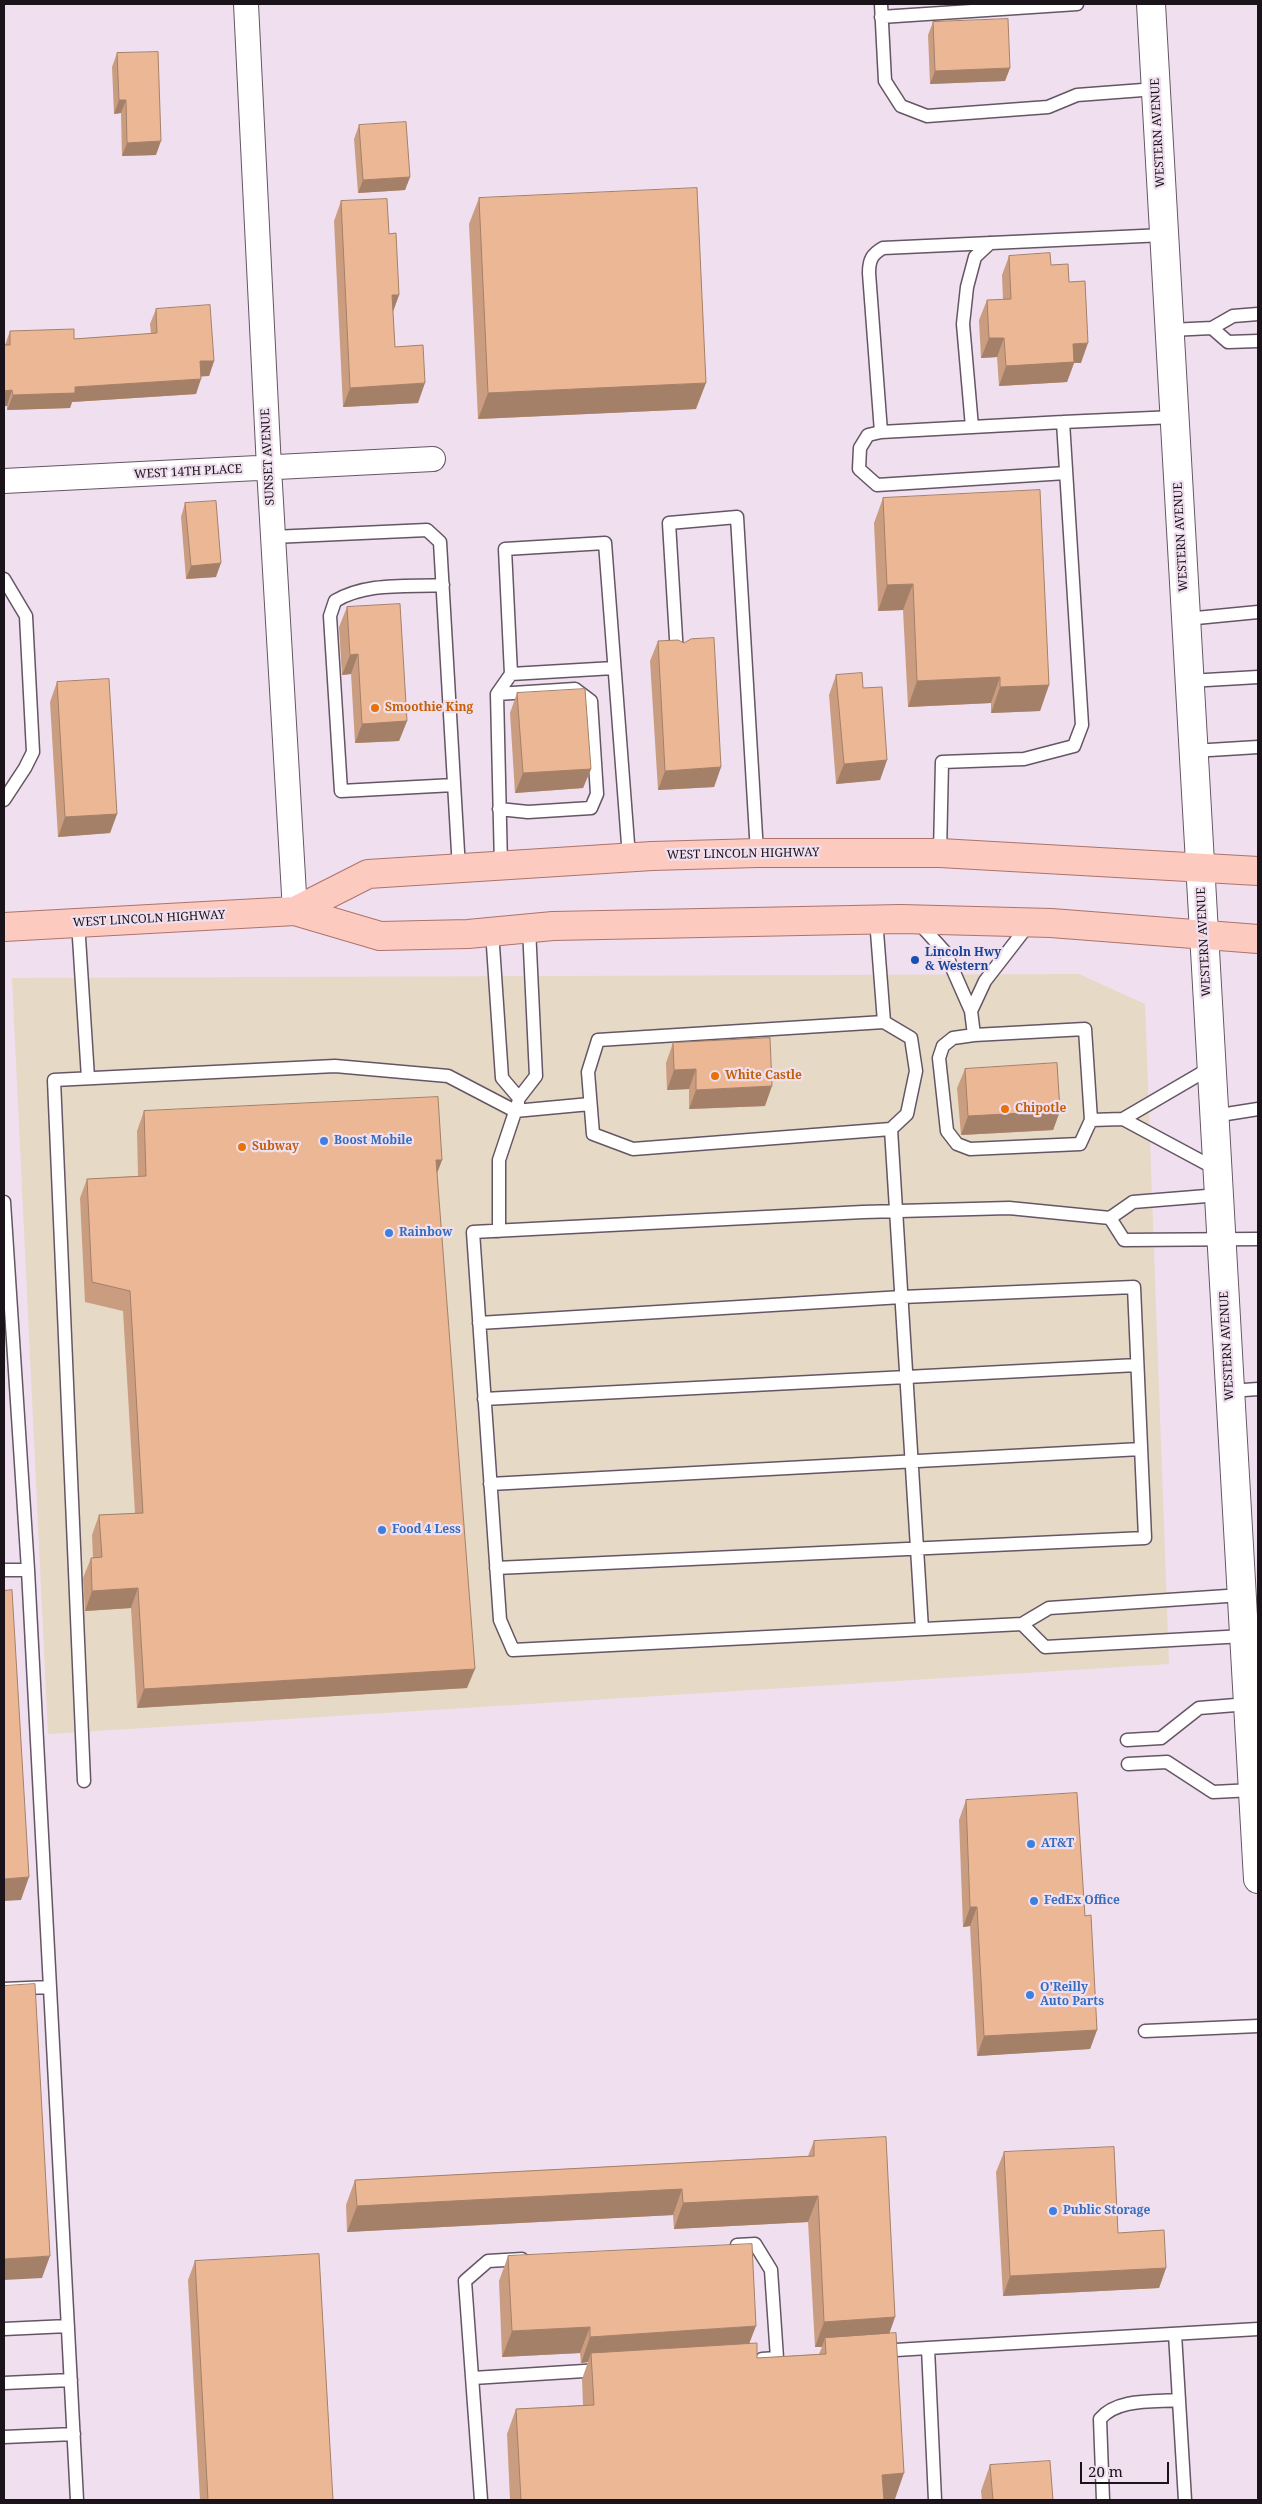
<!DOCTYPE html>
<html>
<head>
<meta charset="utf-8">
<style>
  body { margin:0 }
  #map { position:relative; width:1262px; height:2504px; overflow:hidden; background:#f0dfef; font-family:"Noto Serif",serif }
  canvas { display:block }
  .frame { position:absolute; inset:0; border:5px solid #1a141a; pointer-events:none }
  .scale { position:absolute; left:1080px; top:2462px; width:89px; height:22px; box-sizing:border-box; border:2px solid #1a141a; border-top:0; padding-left:6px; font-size:15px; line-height:18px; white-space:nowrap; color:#1a141a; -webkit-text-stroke:4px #f0dfef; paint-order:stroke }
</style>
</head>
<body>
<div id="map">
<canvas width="1262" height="2504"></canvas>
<div class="frame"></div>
<div class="scale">20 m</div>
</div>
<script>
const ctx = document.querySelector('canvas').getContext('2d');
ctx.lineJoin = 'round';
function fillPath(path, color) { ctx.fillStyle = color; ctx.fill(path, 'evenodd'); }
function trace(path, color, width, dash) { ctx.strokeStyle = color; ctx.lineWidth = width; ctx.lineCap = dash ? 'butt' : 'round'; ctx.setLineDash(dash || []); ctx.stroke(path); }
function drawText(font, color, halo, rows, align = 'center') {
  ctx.font = font + ' "Noto Serif",serif'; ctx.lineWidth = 4.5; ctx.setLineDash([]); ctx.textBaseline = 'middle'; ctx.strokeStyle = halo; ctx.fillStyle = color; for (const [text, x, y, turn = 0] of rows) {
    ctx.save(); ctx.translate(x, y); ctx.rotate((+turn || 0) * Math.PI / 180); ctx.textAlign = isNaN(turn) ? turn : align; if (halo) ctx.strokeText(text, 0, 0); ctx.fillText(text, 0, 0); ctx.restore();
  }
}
const commercial = new Path2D(`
  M 1079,974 L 1145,1004 L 1169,1664 L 48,1734 L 12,978 Z`);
const service = new Path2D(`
  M 881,4 L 885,81 L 901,106 L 927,116 L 1048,107 L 1077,95 L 1156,89
  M 881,17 L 1077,4
  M 1258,314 L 1233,316 L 1212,328 L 1228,342 L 1258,341
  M 1170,330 L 1212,328
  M 1063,422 L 881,432 L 868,435 L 860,448 L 859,469 L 877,485 L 1066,473
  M 972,427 L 963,324 L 967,287 L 975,257 L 990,243
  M 881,432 L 869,273 C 869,260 872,254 883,248 L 1164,235
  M 273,537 L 427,530 L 440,542 L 459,869
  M 4,579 L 26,616 L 33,752 L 25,768 L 4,800
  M 443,585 C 407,587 367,582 335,601 L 330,616 L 341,791 L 454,785
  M 1186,619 L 1258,612
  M 677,655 L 669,523 L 737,517 L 757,853
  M 511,674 L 614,668
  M 1189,681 L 1258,677
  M 497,694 L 575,689 L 591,701 L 597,794 L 591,808 L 528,812 L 499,809
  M 1193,751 L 1258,747
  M 940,853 L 942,762 L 1024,759 L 1074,746 L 1082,725 L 1063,422 L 1174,417
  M 501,866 L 497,694 L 511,674 L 505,549 L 605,543 L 629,857
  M 876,919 L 884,1022
  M 917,921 L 945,952 L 971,1011 L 985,981 L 1030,923
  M 78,922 L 88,1078
  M 492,931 L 502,1078 L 519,1098 L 536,1076 L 529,928
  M 971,1011 L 974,1035 L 953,1038 L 943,1046 L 939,1058 L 947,1131 L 957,1144 L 970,1149 L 1080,1144 L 1091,1120
  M 884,1022 L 911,1038 L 916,1071 L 907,1114 L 891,1129 L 633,1149 L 593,1134 L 588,1072 L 598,1040 Z
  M 974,1035 L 1085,1029 L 1091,1120 L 1123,1119
  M 1212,1067 L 1123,1119 L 1218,1170
  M 1214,1116 L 1258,1109
  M 891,1129 L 922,1629
  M 1219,1195 L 1133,1202 L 1110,1218 L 1124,1240 L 1258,1239
  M 4,1202 L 28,1570
  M 1110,1218 L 1009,1208 L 863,1212 L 473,1232 L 500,1620 L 513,1650 L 1022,1624 L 1049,1608 L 1242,1595
  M 499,1231 L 499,1160 L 518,1103
  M 479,1323 L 902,1297 L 1134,1287 L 1145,1538 L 496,1568
  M 1230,1391 L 1258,1389
  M 484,1399 L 1137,1365
  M 490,1484 L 1141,1449
  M 4,1570 L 28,1570 L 77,2500
  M 1022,1624 L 1045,1647 L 1244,1636
  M 1127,1740 L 1161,1738 L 1199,1708 L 1248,1704
  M 1128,1764 L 1167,1762 L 1213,1792 L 1253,1790
  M 84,1781 L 54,1080 L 335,1066 L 448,1076 L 515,1111 L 590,1104
  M 4,1989 L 50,1987
  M 1145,2031 L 1258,2026
  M 737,2245 L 755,2244 L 771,2270 L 777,2358 L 762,2359
  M 4,2329 L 68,2326
  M 1175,2334 L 1185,2500
  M 880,2351 L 928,2348
  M 473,2378 L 600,2370
  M 4,2383 L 71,2380
  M 4,2437 L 74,2434
  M 481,2500 L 465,2281 L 488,2261 L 522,2259
  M 935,2500 L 928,2348 L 1258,2329
  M 1103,2500 L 1100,2419 C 1117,2398 1154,2402 1179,2400`);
const minor = new Path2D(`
  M 246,4 L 269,468 L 295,911
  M 4,481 L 433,459`);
const secondary = new Path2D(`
  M 1151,4 L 1258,1879`);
const primary = new Path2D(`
  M 295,911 L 368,874 L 652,856 L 757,853 L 940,853 L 1258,871
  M 4,927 L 295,911 L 380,936 L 468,934 L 553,926 L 901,919 L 1051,923 L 1258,939`);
const wall = new Path2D(`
  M 933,22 L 1010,68 L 1005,81 L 930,84 L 928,35 Z
  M 117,53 L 156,155 L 122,156 L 121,113 L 114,114 L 112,67 Z
  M 359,125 L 410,177 L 405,190 L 358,193 L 354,139 Z
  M 479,198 L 696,409 L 478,419 L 469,224 Z
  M 341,201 L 389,234 L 399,295 L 393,312 L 395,347 L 418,403 L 343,407 L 334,221 Z
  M 1009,256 L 1051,265 L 1069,282 L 1081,363 L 1074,363 L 1067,382 L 999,386 L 997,357 L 981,358 L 979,320 L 987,300 L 1003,300 L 1002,275 Z
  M 156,309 L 214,361 L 209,376 L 201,376 L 196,394 L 72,402 L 70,408 L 7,410 L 7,406 L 4,406 L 4,345 L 5,345 L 10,331 L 74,339 L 151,334 L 150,324 Z
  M 883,498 L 1049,685 L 1040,711 L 991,713 L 991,703 L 908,707 L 903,610 L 878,611 L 874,523 Z
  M 185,503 L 216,577 L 186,579 L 181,517 Z
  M 347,607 L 407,721 L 399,741 L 355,743 L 351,674 L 342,675 L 339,627 Z
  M 658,641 L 721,767 L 714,787 L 658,790 L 650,661 Z
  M 836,675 L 887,760 L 880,780 L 836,784 L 829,695 Z
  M 57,682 L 117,814 L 110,833 L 58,837 L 50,702 Z
  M 517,693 L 591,769 L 583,788 L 515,793 L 510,713 Z
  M 673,1043 L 765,1106 L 689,1109 L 689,1089 L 667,1090 L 666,1063 Z
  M 965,1069 L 1060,1111 L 1053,1130 L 961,1135 L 957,1088 Z
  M 144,1111 L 442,1160 L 437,1174 L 467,1688 L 137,1708 L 131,1608 L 85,1611 L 83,1578 L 91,1558 L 93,1558 L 92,1535 L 99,1515 L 135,1513 L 123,1311 L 85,1302 L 80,1198 L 87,1179 L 138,1176 L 137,1131 Z
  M 966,1800 L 1085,1916 L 1097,2030 L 1090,2049 L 977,2056 L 970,1926 L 963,1927 L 959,1820 Z
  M 814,2141 L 895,2317 L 889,2334 L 895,2499 L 884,2499 L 884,2500 L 510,2500 L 507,2434 L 516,2409 L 583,2405 L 582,2379 L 588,2362 L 581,2363 L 580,2353 L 502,2357 L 499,2281 L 508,2256 L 750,2343 L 757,2358 L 819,2354 L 822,2347 L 815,2347 L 808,2222 L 674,2229 L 673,2215 L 347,2232 L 346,2205 L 355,2180 L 808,2156 Z
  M 1004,2152 L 1166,2268 L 1159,2288 L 1003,2296 L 996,2172 Z
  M 195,2261 L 333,2500 L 200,2500 L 188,2280 Z
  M 990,2465 L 1053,2500 L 982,2500 L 981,2491 Z`);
const shadedWall = new Path2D(`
  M 1010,68 L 1005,81 L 930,84 L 935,71 Z
  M 119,100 L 126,100 L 121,113 L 114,114 Z
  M 161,141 L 156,155 L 122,156 L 127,143 Z
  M 410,177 L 405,190 L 358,193 L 363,180 Z
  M 392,295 L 399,295 L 392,314 Z
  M 989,338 L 1004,338 L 997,357 L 981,358 Z
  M 1088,343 L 1081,363 L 1074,363 L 1067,382 L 999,386 L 1006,366 L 1073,344 Z
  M 200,361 L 214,361 L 209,376 L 195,377 Z
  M 201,379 L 196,394 L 72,402 L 70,408 L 7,410 L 13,395 L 75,387 Z
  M 425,383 L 418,403 L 343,407 L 350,388 Z
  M 706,383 L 696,409 L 478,419 L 488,393 Z
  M 12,390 L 7,406 L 4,406 L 4,391 Z
  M 221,563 L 216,577 L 186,579 L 191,566 Z
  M 913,584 L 903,610 L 878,611 L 887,585 Z
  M 358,654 L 351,674 L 342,675 L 350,655 Z
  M 1000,677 L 991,703 L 908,707 L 917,681 Z
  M 1049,685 L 1040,711 L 991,713 L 1000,687 Z
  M 407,721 L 399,741 L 355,743 L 362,724 Z
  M 887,760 L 880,780 L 836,784 L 844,764 Z
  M 721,767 L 714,787 L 658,790 L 665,771 Z
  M 591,769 L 583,788 L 515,793 L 523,773 Z
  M 117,814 L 110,833 L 58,837 L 65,817 Z
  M 696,1069 L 689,1089 L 667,1090 L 674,1070 Z
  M 772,1086 L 765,1106 L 689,1109 L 696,1090 Z
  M 1060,1111 L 1053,1130 L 961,1135 L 968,1116 Z
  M 436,1160 L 442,1160 L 434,1180 Z
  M 138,1588 L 131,1608 L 85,1611 L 92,1591 Z
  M 475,1669 L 467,1688 L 137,1708 L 144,1689 Z
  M 29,1877 L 21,1900 L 4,1901 L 4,1879 Z
  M 970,1907 L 977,1907 L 970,1926 L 963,1927 Z
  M 1097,2030 L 1090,2049 L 977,2056 L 984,2036 Z
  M 682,2189 L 673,2215 L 347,2232 L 357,2206 Z
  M 818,2196 L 808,2222 L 674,2229 L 683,2203 Z
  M 50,2256 L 42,2278 L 4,2280 L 4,2259 Z
  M 1166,2268 L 1159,2288 L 1003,2296 L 1010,2276 Z
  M 895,2317 L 886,2343 L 825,2338 L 822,2347 L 815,2347 L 824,2322 Z
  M 756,2326 L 746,2352 L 591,2353 L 588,2362 L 581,2363 L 590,2337 Z
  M 590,2327 L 580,2353 L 502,2357 L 512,2331 Z
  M 904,2473 L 895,2499 L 873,2500 L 882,2475 Z`);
const building = new Path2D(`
  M 1008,19 L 1010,68 L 935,71 L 933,22 Z
  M 158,52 L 161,141 L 127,143 L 126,100 L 119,100 L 117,53 Z
  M 406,122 L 410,177 L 363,180 L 359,125 Z
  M 697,188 L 706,383 L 488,393 L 479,198 Z
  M 387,199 L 389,234 L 396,233 L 399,295 L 392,295 L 395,347 L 423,345 L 425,383 L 350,388 L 341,201 Z
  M 1050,253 L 1051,265 L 1068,264 L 1069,282 L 1085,281 L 1088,343 L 1073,344 L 1074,362 L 1006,366 L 1004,338 L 989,338 L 987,300 L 1011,299 L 1009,256 Z
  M 210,305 L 214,361 L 200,361 L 201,379 L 75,387 L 75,393 L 13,395 L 12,390 L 4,391 L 4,345 L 10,345 L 10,331 L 74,329 L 74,339 L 157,333 L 156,309 Z
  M 1040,490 L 1049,685 L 1000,687 L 1000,677 L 917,681 L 913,584 L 887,585 L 883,498 Z
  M 216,501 L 221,563 L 191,566 L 185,503 Z
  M 400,604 L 407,721 L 362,724 L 358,654 L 350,655 L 347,607 Z
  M 714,638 L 721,767 L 665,771 L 658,641 L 678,640 L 684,643 L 691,639 Z
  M 862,673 L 863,688 L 882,687 L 887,760 L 844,764 L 836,675 Z
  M 109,679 L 117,814 L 65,817 L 57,682 Z
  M 585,689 L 591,769 L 523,773 L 517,693 Z
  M 770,1038 L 772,1086 L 696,1090 L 696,1069 L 674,1070 L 673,1043 Z
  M 1057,1063 L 1060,1111 L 968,1116 L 965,1069 Z
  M 438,1097 L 442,1160 L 436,1160 L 475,1669 L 144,1689 L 138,1588 L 92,1591 L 91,1558 L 102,1557 L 99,1515 L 143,1513 L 130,1291 L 92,1282 L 87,1179 L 146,1176 L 144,1111 Z
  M 12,1590 L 29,1877 L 4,1879 L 4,1591 Z
  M 1077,1793 L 1085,1916 L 1091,1915 L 1097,2030 L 984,2036 L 977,1907 L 970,1907 L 966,1800 Z
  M 35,1984 L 50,2256 L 4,2259 L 4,1986 Z
  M 886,2137 L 895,2317 L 824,2322 L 818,2196 L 683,2203 L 682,2189 L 357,2206 L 355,2180 L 814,2156 L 814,2141 Z
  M 1114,2147 L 1118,2233 L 1164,2230 L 1166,2268 L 1010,2276 L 1004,2152 Z
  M 752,2244 L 756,2326 L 590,2337 L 590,2327 L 512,2331 L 508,2256 Z
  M 319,2254 L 333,2500 L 208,2500 L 195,2261 Z
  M 896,2333 L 904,2473 L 882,2475 L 884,2500 L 521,2500 L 516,2409 L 594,2405 L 591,2353 L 757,2343 L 757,2358 L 826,2354 L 825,2338 Z
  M 1050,2461 L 1053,2500 L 993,2500 L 990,2465 Z`);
const markers = [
  [375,708,5,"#e8710a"],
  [915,960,5,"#1a4fb4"],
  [715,1076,5,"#e8710a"],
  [1005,1109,5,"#e8710a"],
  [324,1141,5,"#3f7fe0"],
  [242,1147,5,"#e8710a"],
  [389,1233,5,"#3f7fe0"],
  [382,1530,5,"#3f7fe0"],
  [1031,1844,5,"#3f7fe0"],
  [1034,1901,5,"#3f7fe0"],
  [1030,1995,5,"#3f7fe0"],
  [1053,2211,5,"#3f7fe0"]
];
const streetNames = [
  ["WESTERN AVENUE",1158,133,-93],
  ["SUNSET AVENUE",268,457,-93],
  ["WEST 14TH PLACE",188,472,-3],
  ["WESTERN AVENUE",1181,537,-93],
  ["WEST LINCOLN HIGHWAY",743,854,-1],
  ["WEST LINCOLN HIGHWAY",149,919,-3],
  ["WESTERN AVENUE",1204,942,-93],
  ["WESTERN AVENUE",1227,1346,-93]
];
const foodNames = [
  ["Smoothie King",385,708],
  ["White Castle",725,1076],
  ["Chipotle",1015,1109],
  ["Subway",252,1147]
];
const transitNames = [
  ["Lincoln Hwy",925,953],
  ["& Western",925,967]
];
const shopNames = [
  ["Boost Mobile",334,1141],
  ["Rainbow",399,1233],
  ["Food 4 Less",392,1530],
  ["AT&T",1041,1844],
  ["FedEx Office",1044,1901],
  ["O'Reilly",1040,1988],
  ["Auto Parts",1040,2002],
  ["Public Storage",1063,2211]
];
fillPath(commercial, '#e6d9c6');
trace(service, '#655664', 15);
trace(minor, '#655664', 26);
trace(secondary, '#655664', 30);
trace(primary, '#ac736b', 30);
trace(service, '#fff', 12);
trace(minor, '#fff', 24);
trace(secondary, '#fff', 28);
trace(primary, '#fdcac0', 28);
fillPath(wall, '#cb9d80');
fillPath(shadedWall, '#a58068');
fillPath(building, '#ecb795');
trace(building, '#a58068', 1);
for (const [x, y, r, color] of markers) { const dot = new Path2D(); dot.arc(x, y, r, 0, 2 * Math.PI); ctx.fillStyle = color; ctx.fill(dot); trace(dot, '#f0dfef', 2); }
drawText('12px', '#1a141a', '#f0dfef', streetNames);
drawText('bold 12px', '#c56008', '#f0dfef', foodNames, 'left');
drawText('bold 12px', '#164399', '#f0dfef', transitNames, 'left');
drawText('bold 12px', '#366cbe', '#f0dfef', shopNames, 'left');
</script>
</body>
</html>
